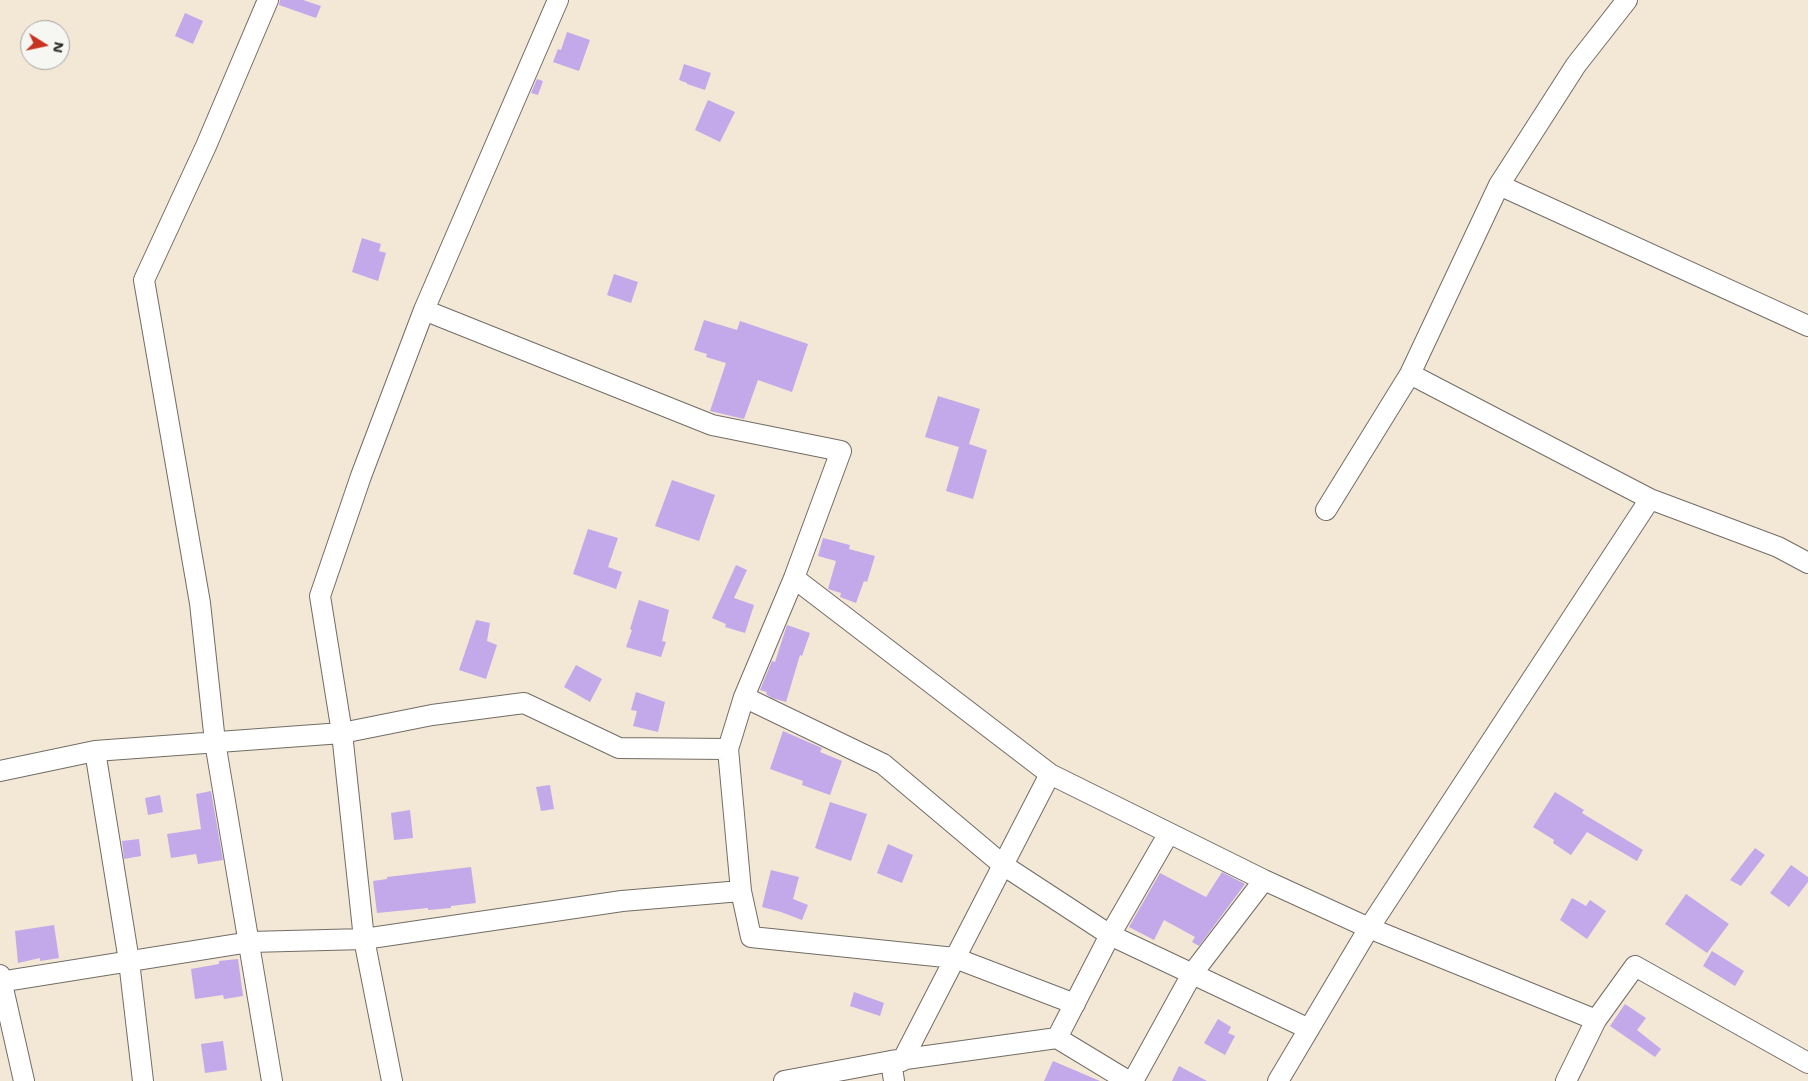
<!DOCTYPE html>
<html>
<head>
<meta charset="utf-8">
<style>
  body { margin:0 }
  #map { position:relative; width:1808px; height:1081px; overflow:hidden; background:#f3e7d5; font-family:"Shantell Sans",sans-serif }
  canvas { display:block }
  .north { position:absolute; left:20px; top:20px; width:50px; height:50px; box-sizing:border-box; background:#f6f6f2; border:1px solid #a5a5a2; border-radius:50%; rotate:100deg; font-size:14px; font-weight:700; line-height:20px; text-align:center; color:#2b2b2b }
  .north::after { content:''; display:block; margin:auto; width:18px; height:22px; background:#c8321e; clip-path:polygon(50% 0,100% 100%,50% 72%,0 100%) }
</style>
</head>
<body>
<div id="map">
<canvas width="1808" height="1081"></canvas>
<div class="north">N</div>
</div>
<script>
const ctx = document.querySelector('canvas').getContext('2d');
ctx.lineJoin = 'round';
function fillPath(path, color) { ctx.fillStyle = color; ctx.fill(path, 'evenodd'); }
function trace(path, color, width, dash) { ctx.strokeStyle = color; ctx.lineWidth = width; ctx.lineCap = dash ? 'butt' : 'round'; ctx.setLineDash(dash || []); ctx.stroke(path); }
const building = new Path2D(`
  M 280,0 L 303,0 L 321,6 L 316,18 L 279,5 Z
  M 185,13 L 203,21 L 193,44 L 175,36 Z
  M 567,32 L 590,40 L 579,71 L 553,62 L 558,49 L 561,50 Z
  M 684,64 L 711,73 L 705,90 L 687,84 L 687,83 L 679,80 Z
  M 537,79 L 543,81 L 538,95 L 531,93 Z
  M 708,100 L 735,112 L 720,142 L 695,130 Z
  M 362,238 L 381,244 L 379,251 L 386,253 L 378,281 L 352,272 Z
  M 614,274 L 638,282 L 631,303 L 607,295 Z
  M 704,320 L 737,330 L 740,321 L 808,344 L 792,392 L 758,380 L 744,419 L 710,411 L 726,363 L 706,357 L 707,354 L 694,350 Z
  M 938,396 L 980,409 L 969,444 L 987,450 L 973,499 L 946,491 L 959,447 L 925,437 Z
  M 672,480 L 715,495 L 699,541 L 655,526 Z
  M 588,529 L 618,538 L 608,567 L 622,572 L 616,589 L 573,574 Z
  M 823,538 L 850,545 L 849,549 L 875,556 L 867,582 L 864,581 L 856,603 L 840,597 L 841,593 L 828,589 L 836,561 L 818,556 Z
  M 736,565 L 747,570 L 734,598 L 754,605 L 745,633 L 725,627 L 726,624 L 712,618 Z
  M 639,600 L 669,610 L 662,641 L 666,642 L 661,657 L 626,647 L 632,630 L 630,629 Z
  M 476,620 L 490,623 L 487,641 L 497,645 L 486,679 L 459,670 Z
  M 787,625 L 810,633 L 802,656 L 800,655 L 786,702 L 772,698 L 766,694 L 767,692 L 760,690 L 772,661 L 775,662 Z
  M 576,665 L 602,679 L 590,702 L 564,687 Z
  M 636,692 L 665,702 L 658,732 L 633,726 L 637,711 L 631,710 Z
  M 783,731 L 822,748 L 820,752 L 842,761 L 830,795 L 802,785 L 803,781 L 770,769 Z
  M 550,785 L 554,809 L 541,811 L 536,787 Z
  M 211,791 L 223,860 L 198,864 L 196,854 L 171,858 L 167,834 L 201,829 L 196,794 Z
  M 1555,792 L 1584,810 L 1582,813 L 1643,850 L 1637,861 L 1587,832 L 1571,855 L 1553,843 L 1554,840 L 1533,827 Z
  M 160,795 L 163,812 L 148,815 L 145,798 Z
  M 830,802 L 867,814 L 851,861 L 815,848 Z
  M 410,810 L 413,838 L 394,840 L 391,813 Z
  M 139,839 L 141,856 L 124,859 L 122,841 Z
  M 888,844 L 913,855 L 902,883 L 877,873 Z
  M 1755,848 L 1765,855 L 1741,886 L 1730,880 Z
  M 1791,865 L 1808,877 L 1808,882 L 1789,907 L 1770,893 Z
  M 471,867 L 476,903 L 451,906 L 451,908 L 428,910 L 428,908 L 377,913 L 373,881 L 387,879 L 387,877 Z
  M 771,870 L 799,877 L 793,899 L 808,905 L 802,920 L 781,912 L 762,907 Z
  M 1222,872 L 1245,884 L 1199,946 L 1192,942 L 1195,937 L 1164,920 L 1154,940 L 1129,927 L 1160,873 L 1206,897 Z
  M 1686,894 L 1729,924 L 1707,953 L 1665,924 Z
  M 1572,898 L 1586,906 L 1590,900 L 1606,911 L 1587,939 L 1560,920 Z
  M 54,925 L 59,958 L 40,961 L 40,958 L 18,963 L 15,931 Z
  M 1712,951 L 1744,971 L 1735,986 L 1703,966 Z
  M 238,959 L 243,996 L 224,999 L 223,995 L 195,999 L 191,969 L 219,964 L 219,961 Z
  M 854,992 L 884,1003 L 880,1016 L 850,1006 Z
  M 1625,1004 L 1646,1018 L 1637,1030 L 1661,1049 L 1655,1057 L 1610,1026 Z
  M 1218,1019 L 1231,1027 L 1228,1033 L 1235,1036 L 1225,1055 L 1204,1043 Z
  M 223,1041 L 227,1070 L 205,1073 L 201,1044 Z
  M 1053,1061 L 1100,1081 L 1044,1081 Z
  M 1179,1066 L 1207,1081 L 1172,1081 Z`);
const minor = new Path2D(`
  M 268,0 L 206,146 L 144,280 L 200,603 L 215,742 L 272,1081
  M 1499,185 L 1808,326
  M 424,310 L 712,425 L 841,451 L 794,578 L 744,697 L 728,749 L 741,891
  M 1410,374 L 1650,499 L 1778,547 L 1808,563
  M 1326,510 L 1410,374 L 1499,185 L 1576,65 L 1627,0
  M 794,578 L 1050,774 L 1264,880 L 1369,928 L 1596,1020
  M 744,697 L 883,764 L 1003,865 L 1110,935 L 1309,1029
  M 95,751 L 129,961 L 143,1081
  M 0,771 L 95,751 L 342,733 L 432,715 L 524,703 L 619,748 L 728,749
  M 0,975 L 24,1081
  M 0,982 L 250,942 L 364,939 L 622,901 L 741,891 L 751,937 L 955,958 L 1075,1004
  M 1057,1038 L 1110,935 L 1169,833
  M 891,1061 L 894,1081
  M 902,1061 L 1050,774
  M 392,1081 L 364,939 L 342,733 L 320,596 L 361,476 L 424,310 L 558,0
  M 784,1081 L 891,1061 L 1057,1038 L 1128,1081
  M 1133,1081 L 1192,974 L 1264,880
  M 1278,1081 L 1369,928 L 1650,499
  M 1566,1081 L 1596,1020 L 1635,966 L 1808,1063`);
fillPath(building, '#c3a9e9');
trace(minor, '#716d66', 22);
trace(minor, '#fff', 20);
</script>
</body>
</html>
